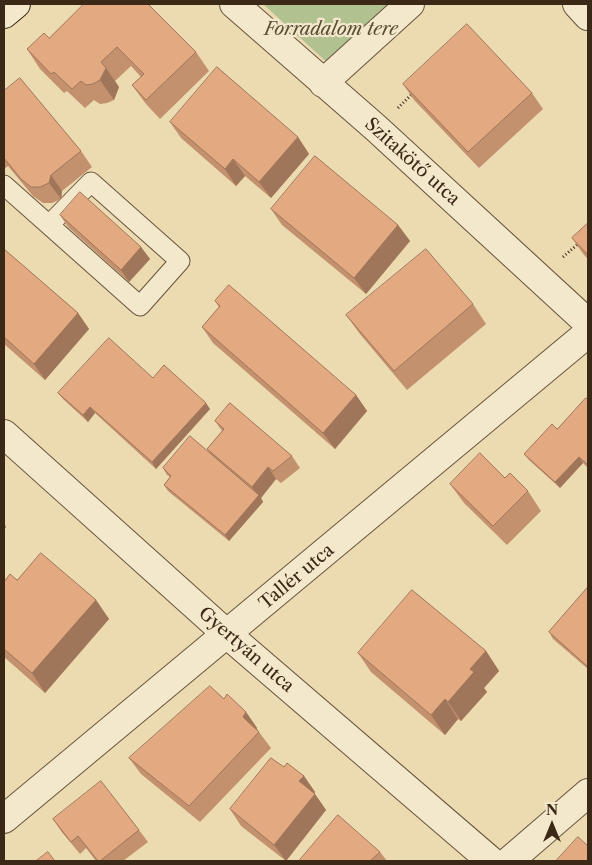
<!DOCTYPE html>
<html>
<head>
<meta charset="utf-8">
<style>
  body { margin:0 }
  #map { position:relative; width:592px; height:865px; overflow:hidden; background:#ecdab1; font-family:"Libre Caslon Text",serif }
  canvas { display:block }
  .frame { position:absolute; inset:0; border:5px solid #3b2816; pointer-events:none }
  .north { position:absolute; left:527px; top:800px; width:50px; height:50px; -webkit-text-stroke:4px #f3e7cc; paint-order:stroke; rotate:0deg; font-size:14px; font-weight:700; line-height:20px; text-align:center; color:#3b2816 }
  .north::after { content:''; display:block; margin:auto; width:18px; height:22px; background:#3b2816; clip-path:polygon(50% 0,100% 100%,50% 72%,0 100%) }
</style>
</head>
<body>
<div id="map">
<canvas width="592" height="865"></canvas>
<div class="frame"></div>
<div class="north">N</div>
</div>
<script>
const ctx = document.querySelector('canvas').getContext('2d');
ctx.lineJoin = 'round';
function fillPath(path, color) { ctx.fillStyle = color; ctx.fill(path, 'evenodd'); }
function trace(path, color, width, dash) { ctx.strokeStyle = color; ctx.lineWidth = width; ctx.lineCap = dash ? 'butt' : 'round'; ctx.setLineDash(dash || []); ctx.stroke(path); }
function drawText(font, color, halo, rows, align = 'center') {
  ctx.font = font + ' "Libre Caslon Text",serif'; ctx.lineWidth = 4.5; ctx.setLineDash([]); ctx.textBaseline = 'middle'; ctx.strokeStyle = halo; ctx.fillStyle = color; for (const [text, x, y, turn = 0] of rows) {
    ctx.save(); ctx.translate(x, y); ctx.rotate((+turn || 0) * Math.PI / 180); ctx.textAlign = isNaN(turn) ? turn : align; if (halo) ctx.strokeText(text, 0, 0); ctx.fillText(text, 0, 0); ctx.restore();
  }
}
const green = new Path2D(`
  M 263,4 L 400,4 L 331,66 Z`);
const path = new Path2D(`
  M 398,108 L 413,93
  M 563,257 L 579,243`);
const lane = new Path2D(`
  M 91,182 L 180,261 L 140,306 L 49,225 Z
  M 4,185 L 49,225`);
const street = new Path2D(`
  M 234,4 L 376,128 L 588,323
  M 577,4 L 588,16
  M 323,83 L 410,4
  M 4,434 L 228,635 L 491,861
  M 4,819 L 588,333
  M 509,861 L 588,793`);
const secondary = new Path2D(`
  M 4,14 L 16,4`);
const wall = new Path2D(`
  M 49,38 L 196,52 L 209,71 L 160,119 L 146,104 L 132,85 L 141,77 L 131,66 L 115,81 L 119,87 L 114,100 L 107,103 L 100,104 L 94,100 L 85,108 L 67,91 L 64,93 L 40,69 L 27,49 Z
  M 403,84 L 532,93 L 543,109 L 479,168 L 414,100 Z
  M 4,91 L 81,151 L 92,167 L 62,191 L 61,199 L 52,203 L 43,203 L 33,196 L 8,166 L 4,169 Z
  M 170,122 L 298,137 L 309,154 L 271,198 L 245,176 L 236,186 L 181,138 Z
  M 271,209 L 398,225 L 410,241 L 366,294 L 282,225 Z
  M 60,215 L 141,247 L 150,259 L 129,282 L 68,227 Z
  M 588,223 L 588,259 L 584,255 L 572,238 Z
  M 4,249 L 78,313 L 89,329 L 45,380 L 4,344 Z
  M 215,301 L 356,395 L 367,411 L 335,449 L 213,343 L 202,327 L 219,307 Z
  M 473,304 L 486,324 L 407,390 L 360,334 L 346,315 Z
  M 153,378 L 210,409 L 156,469 L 95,413 L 88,422 L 63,399 L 58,393 Z
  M 588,400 L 588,468 L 583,463 L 560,488 L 529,460 L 524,454 L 557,429 Z
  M 215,421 L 292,456 L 300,468 L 281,483 L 276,479 L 261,498 L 263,502 L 229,541 L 168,491 L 164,485 L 170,477 L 167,475 L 163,468 L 211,454 L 207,449 L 222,431 Z
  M 505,478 L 528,491 L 541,511 L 507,545 L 464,503 L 450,484 Z
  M 17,580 L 96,600 L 109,619 L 45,693 L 4,657 L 4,582 Z
  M 588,587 L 588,669 L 553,639 L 549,632 Z
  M 486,651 L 499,671 L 484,688 L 487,692 L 461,721 L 458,719 L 445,735 L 371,672 L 358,653 Z
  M 224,699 L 246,712 L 257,728 L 257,729 L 259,732 L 271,748 L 200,822 L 141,774 L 129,758 Z
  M 284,767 L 304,776 L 315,792 L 314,793 L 326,810 L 286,861 L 241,826 L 230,809 Z
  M 53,819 L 139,830 L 148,842 L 123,861 L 96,861 L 86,848 L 80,854 L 61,831 Z
  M 380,852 L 387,861 L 299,861 Z`);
const shadedWall = new Path2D(`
  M 106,68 L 119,87 L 114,100 L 100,80 Z
  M 298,137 L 309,154 L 271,198 L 259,182 Z
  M 233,159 L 245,176 L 236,186 L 225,169 Z
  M 51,175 L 62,191 L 61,199 L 49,183 Z
  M 398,225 L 410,241 L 366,294 L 354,278 Z
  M 141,247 L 150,259 L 129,282 L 121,270 Z
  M 78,313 L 89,329 L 45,380 L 34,364 Z
  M 356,395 L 367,411 L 335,449 L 323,433 Z
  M 206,403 L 210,409 L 156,469 L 152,462 Z
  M 90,407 L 95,413 L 88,422 L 83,415 Z
  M 579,457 L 583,463 L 560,488 L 555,482 Z
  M 268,467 L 276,479 L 261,498 L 263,502 L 229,541 L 225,535 L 258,496 L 252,487 Z
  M 4,523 L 6,527 L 4,530 Z
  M 96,600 L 109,619 L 45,693 L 32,673 Z
  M 486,651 L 499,671 L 484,688 L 487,692 L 461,721 L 448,702 L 470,669 Z
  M 445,699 L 458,719 L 445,735 L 431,715 Z
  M 246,712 L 257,728 L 255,733 L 243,717 Z
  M 304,776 L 315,792 L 311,797 L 299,781 Z
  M 315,794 L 326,810 L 286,861 L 274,845 Z`);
const building = new Path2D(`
  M 84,4 L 148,4 L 196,52 L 146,100 L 132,85 L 144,74 L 117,47 L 101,62 L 106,68 L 100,80 L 93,84 L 86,85 L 81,81 L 72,89 L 54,72 L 51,74 L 27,49 L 44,33 L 49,38 Z
  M 467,24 L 532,93 L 468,152 L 403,84 Z
  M 217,67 L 298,137 L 259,182 L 233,159 L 225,169 L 170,122 Z
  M 20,78 L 81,151 L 51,175 L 49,183 L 40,187 L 31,187 L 21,179 L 4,158 L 4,91 Z
  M 315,156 L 398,225 L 354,278 L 271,209 Z
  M 80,192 L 141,247 L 121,270 L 60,215 Z
  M 588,223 L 588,255 L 572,238 Z
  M 4,249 L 78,313 L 34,364 L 4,337 Z
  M 426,249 L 473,304 L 394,371 L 346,315 Z
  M 229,285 L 356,395 L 323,433 L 202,327 L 220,306 L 215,301 Z
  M 109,338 L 153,378 L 164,365 L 206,403 L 152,462 L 90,407 L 83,415 L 58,393 Z
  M 586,398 L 588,400 L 588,465 L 579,457 L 555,482 L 524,454 L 552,424 L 557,429 Z
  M 230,403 L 292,456 L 273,471 L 268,467 L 252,487 L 207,449 L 224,429 L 215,421 Z
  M 190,436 L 259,495 L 225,535 L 164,485 L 171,476 L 163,468 Z
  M 480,453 L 505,478 L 510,473 L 528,491 L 493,526 L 450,484 Z
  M 41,553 L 96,600 L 32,673 L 4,649 L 4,582 L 10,574 L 17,580 Z
  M 588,587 L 588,667 L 549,632 Z
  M 412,590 L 486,651 L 470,669 L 474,672 L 448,702 L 445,699 L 431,715 L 358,653 Z
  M 210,686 L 224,699 L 227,694 L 246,712 L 243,717 L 259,732 L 189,806 L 129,758 Z
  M 271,758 L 284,767 L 287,763 L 304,776 L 299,781 L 315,794 L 274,845 L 230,809 Z
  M 101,781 L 139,830 L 100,861 L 98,861 L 78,836 L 71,842 L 53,819 Z
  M 338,815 L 380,852 L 370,861 L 299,861 Z
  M 578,837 L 588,846 L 588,861 L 556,861 Z
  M 48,852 L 55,861 L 36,861 Z`);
const parkNames = [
  ["Forradalom tere",331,30]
];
const streetNames = [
  ["Szitakötő utca",412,162,42],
  ["Tallér utca",297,577,-40],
  ["Gyertyán utca",246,650,41]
];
fillPath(green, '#b2c190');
trace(lane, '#67543d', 21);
trace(street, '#67543d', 30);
trace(secondary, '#3b2816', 30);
trace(path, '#3b2816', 3, [1, 2.5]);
trace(lane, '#f3e7cc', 19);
trace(street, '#f3e7cc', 28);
trace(secondary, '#f3e7cc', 28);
fillPath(wall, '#c3916e');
fillPath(shadedWall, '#9f765a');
fillPath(building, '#e3a980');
trace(building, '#9f765a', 1);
drawText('italic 18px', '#594e34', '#f3e7cc', parkNames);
drawText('18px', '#3b2816', '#f3e7cc', streetNames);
</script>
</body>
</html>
